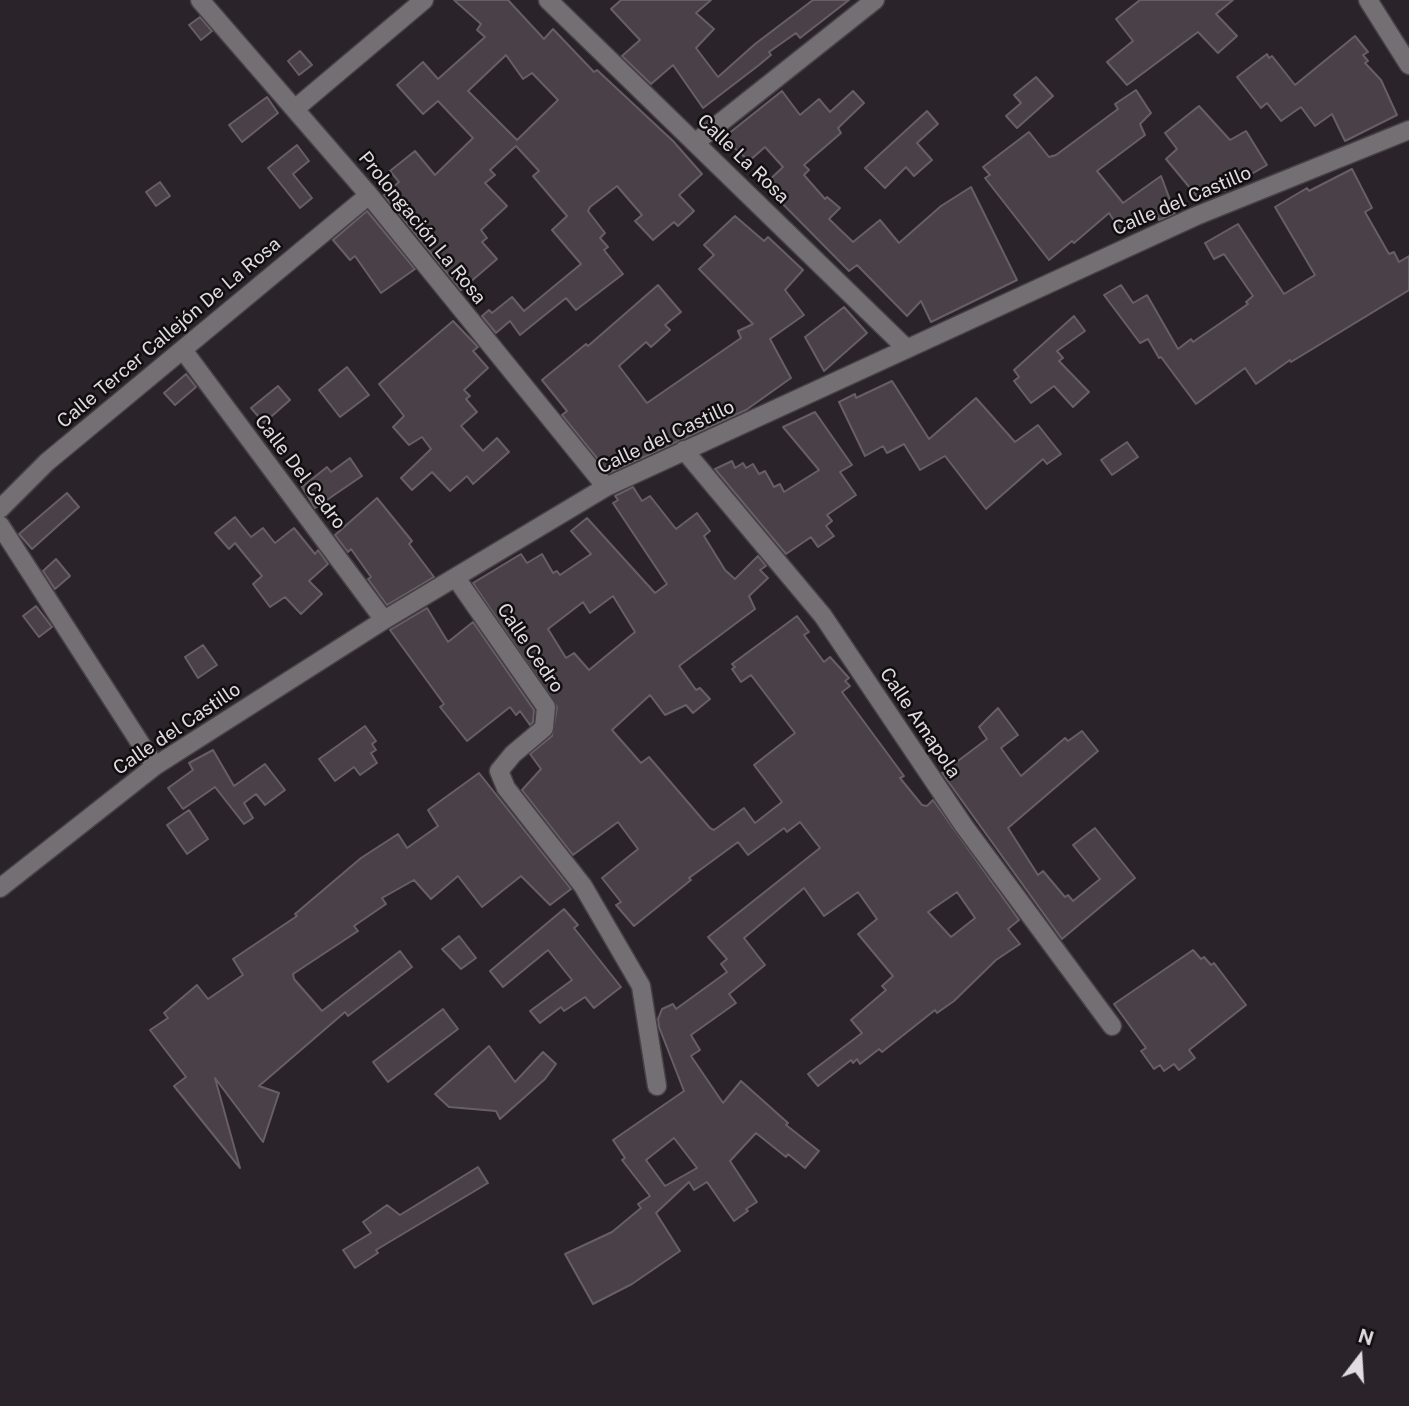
<!DOCTYPE html>
<html>
<head>
<meta charset="utf-8">
<style>
  body { margin:0 }
  #map { position:relative; width:1409px; height:1406px; overflow:hidden; background:#2a2329; font-family:"Public Sans",sans-serif }
  canvas { display:block }
  .north { position:absolute; left:1325px; top:1322px; width:70px; height:70px; -webkit-text-stroke:5px #110e10; paint-order:stroke; rotate:17deg; font-size:19px; font-weight:700; line-height:28px; text-align:center; color:#e1dce0 }
  .north::after { content:''; display:block; margin:auto; width:24px; height:32px; background:#e1dce0; clip-path:polygon(50% 0,100% 100%,50% 72%,0 100%) }
</style>
</head>
<body>
<div id="map">
<canvas width="1409" height="1406"></canvas>
<div class="north">N</div>
</div>
<script>
const ctx = document.querySelector('canvas').getContext('2d');
ctx.lineJoin = 'round';
function fillPath(path, color) { ctx.fillStyle = color; ctx.fill(path, 'evenodd'); }
function trace(path, color, width, dash) { ctx.strokeStyle = color; ctx.lineWidth = width; ctx.lineCap = dash ? 'butt' : 'round'; ctx.setLineDash(dash || []); ctx.stroke(path); }
function drawText(font, color, halo, rows, align = 'center') {
  ctx.font = font + ' "Public Sans",sans-serif'; ctx.lineWidth = 5; ctx.setLineDash([]); ctx.textBaseline = 'middle'; ctx.strokeStyle = halo; ctx.fillStyle = color; for (const [text, x, y, turn = 0] of rows) {
    ctx.save(); ctx.translate(x, y); ctx.rotate((+turn || 0) * Math.PI / 180); ctx.textAlign = isNaN(turn) ? turn : align; if (halo) ctx.strokeText(text, 0, 0); ctx.fillText(text, 0, 0); ctx.restore();
  }
}
const building = new Path2D(`
  M 454,0 L 508,0 L 544,39 L 553,29 L 594,72 L 597,70 L 673,141 L 702,174 L 679,195 L 694,211 L 678,226 L 674,222 L 653,240 L 635,221 L 642,215 L 617,186 L 590,207 L 588,211 L 605,233 L 600,238 L 608,247 L 604,250 L 623,274 L 576,310 L 566,298 L 520,335 L 510,321 L 496,333 L 482,316 L 489,310 L 492,313 L 512,297 L 524,311 L 581,264 L 552,230 L 567,216 L 533,176 L 539,171 L 516,146 L 490,170 L 495,175 L 485,183 L 507,206 L 481,230 L 487,238 L 482,242 L 497,259 L 461,290 L 384,195 L 399,182 L 390,171 L 415,151 L 435,175 L 473,138 L 438,101 L 423,114 L 397,85 L 423,62 L 438,79 L 485,37 L 477,30 L 481,24 ZM 506,55 L 523,79 L 532,73 L 558,100 L 517,140 L 468,91 Z
  M 621,0 L 711,0 L 696,13 L 714,29 L 696,48 L 718,77 L 755,44 L 813,0 L 849,0 L 800,38 L 796,33 L 769,52 L 771,55 L 759,65 L 703,108 L 673,65 L 651,84 L 622,56 L 640,40 L 611,9 Z
  M 1140,0 L 1233,0 L 1216,14 L 1237,36 L 1218,53 L 1198,32 L 1127,85 L 1107,62 L 1133,41 L 1116,19 Z
  M 200,17 L 212,31 L 201,40 L 189,25 Z
  M 1355,36 L 1368,52 L 1363,55 L 1368,61 L 1365,63 L 1381,80 L 1397,115 L 1345,141 L 1332,114 L 1315,126 L 1301,107 L 1281,121 L 1267,103 L 1261,108 L 1237,77 L 1267,54 L 1269,58 L 1272,56 L 1295,85 Z
  M 300,51 L 312,65 L 299,75 L 288,61 Z
  M 1036,77 L 1053,96 L 1017,128 L 1006,116 L 1021,103 L 1014,95 Z
  M 1136,90 L 1151,113 L 1140,124 L 1145,135 L 1097,171 L 1123,203 L 1161,176 L 1175,213 L 1159,220 L 1155,211 L 1122,233 L 1109,213 L 1074,243 L 1072,241 L 1049,260 L 985,178 L 990,175 L 983,167 L 1029,132 L 1049,157 L 1056,155 L 1118,109 L 1115,104 Z
  M 782,91 L 800,115 L 819,99 L 830,112 L 853,91 L 864,103 L 838,128 L 841,133 L 804,165 L 809,170 L 804,175 L 825,199 L 827,197 L 840,208 L 829,219 L 853,242 L 880,220 L 899,243 L 941,206 L 971,187 L 1017,280 L 931,322 L 921,301 L 907,316 L 857,265 L 849,271 L 764,185 L 783,167 L 765,147 L 749,161 L 723,138 Z
  M 267,97 L 278,113 L 242,142 L 229,125 Z
  M 1199,106 L 1230,140 L 1246,131 L 1267,165 L 1248,176 L 1246,172 L 1225,191 L 1219,185 L 1200,200 L 1166,159 L 1177,149 L 1165,133 Z
  M 927,111 L 938,124 L 917,143 L 932,160 L 914,176 L 906,167 L 885,188 L 865,168 Z
  M 297,145 L 309,161 L 293,174 L 312,198 L 300,208 L 268,168 Z
  M 1352,169 L 1372,208 L 1365,212 L 1389,254 L 1394,252 L 1399,262 L 1409,256 L 1409,290 L 1291,362 L 1290,360 L 1256,384 L 1245,368 L 1196,404 L 1161,357 L 1159,358 L 1148,339 L 1140,343 L 1104,295 L 1121,285 L 1133,303 L 1147,295 L 1178,349 L 1191,339 L 1193,342 L 1248,304 L 1246,302 L 1253,296 L 1224,254 L 1214,259 L 1205,243 L 1238,224 L 1284,294 L 1315,275 L 1275,207 L 1307,188 L 1309,191 Z
  M 160,182 L 170,196 L 156,206 L 146,192 Z
  M 367,211 L 415,269 L 381,293 L 355,256 L 350,260 L 333,240 Z
  M 735,216 L 764,241 L 768,237 L 803,270 L 785,290 L 804,315 L 770,339 L 791,378 L 746,410 L 609,473 L 562,415 L 567,411 L 542,380 L 586,344 L 588,346 L 658,285 L 681,312 L 665,325 L 670,330 L 651,347 L 646,342 L 619,366 L 647,403 L 741,338 L 738,331 L 753,324 L 699,269 L 714,255 L 704,245 Z
  M 844,307 L 867,333 L 824,371 L 805,337 Z
  M 1074,316 L 1085,331 L 1057,351 L 1063,358 L 1059,361 L 1089,392 L 1073,407 L 1054,386 L 1031,403 L 1014,381 L 1019,377 L 1014,370 Z
  M 453,321 L 478,347 L 473,351 L 488,368 L 464,390 L 470,396 L 466,399 L 477,412 L 461,426 L 483,451 L 497,438 L 509,452 L 473,484 L 467,476 L 450,491 L 432,472 L 412,490 L 401,478 L 431,449 L 422,437 L 409,445 L 393,427 L 404,416 L 379,384 Z
  M 347,367 L 369,395 L 340,417 L 319,390 Z
  M 186,374 L 196,387 L 175,405 L 164,393 Z
  M 892,381 L 929,439 L 976,398 L 1015,442 L 1038,425 L 1061,454 L 1047,464 L 1043,459 L 986,509 L 945,456 L 920,470 L 904,444 L 887,453 L 883,446 L 865,456 L 839,402 L 855,394 L 856,398 Z
  M 278,386 L 290,400 L 264,423 L 251,408 Z
  M 815,412 L 852,465 L 840,472 L 856,495 L 827,515 L 832,521 L 826,526 L 834,536 L 818,547 L 811,537 L 786,554 L 715,469 L 732,461 L 735,468 L 743,463 L 746,468 L 753,464 L 759,474 L 765,471 L 774,487 L 780,484 L 784,492 L 819,470 L 783,427 Z
  M 1127,442 L 1138,457 L 1112,475 L 1101,460 Z
  M 350,458 L 362,476 L 315,508 L 302,487 L 327,467 L 331,472 Z
  M 633,487 L 642,501 L 650,496 L 676,529 L 697,513 L 710,531 L 704,536 L 725,570 L 735,579 L 758,556 L 766,566 L 760,570 L 768,578 L 749,596 L 755,609 L 679,666 L 696,690 L 700,688 L 710,699 L 693,713 L 686,705 L 665,715 L 650,695 L 612,730 L 641,763 L 649,757 L 710,828 L 714,830 L 744,808 L 755,823 L 782,802 L 754,765 L 795,733 L 751,675 L 741,682 L 732,669 L 735,667 L 732,664 L 797,616 L 809,632 L 804,635 L 824,662 L 830,657 L 849,678 L 845,681 L 850,686 L 842,692 L 904,776 L 900,778 L 922,805 L 927,806 L 933,800 L 1019,920 L 1008,929 L 1020,944 L 996,960 L 954,1001 L 937,1013 L 935,1010 L 882,1052 L 879,1049 L 860,1064 L 857,1059 L 853,1063 L 851,1060 L 818,1086 L 808,1074 L 862,1033 L 851,1020 L 886,990 L 882,986 L 893,976 L 858,934 L 877,919 L 858,892 L 824,916 L 804,888 L 744,938 L 765,965 L 729,994 L 736,1003 L 691,1035 L 700,1050 L 691,1056 L 723,1103 L 741,1081 L 788,1123 L 786,1125 L 819,1151 L 805,1168 L 788,1154 L 786,1157 L 756,1133 L 730,1161 L 757,1202 L 746,1209 L 748,1211 L 734,1221 L 707,1182 L 694,1190 L 689,1182 L 656,1213 L 680,1251 L 632,1284 L 593,1304 L 565,1254 L 612,1232 L 641,1208 L 638,1204 L 650,1196 L 622,1160 L 625,1158 L 613,1140 L 684,1091 L 659,1027 L 658,1019 L 662,1009 L 673,1004 L 676,1009 L 727,972 L 721,964 L 727,959 L 708,937 L 820,848 L 800,822 L 787,832 L 784,828 L 748,855 L 738,842 L 689,878 L 691,880 L 634,926 L 616,905 L 621,902 L 602,878 L 638,849 L 618,822 L 573,855 L 522,790 L 541,769 L 530,754 L 552,736 L 557,707 L 473,583 L 521,554 L 527,563 L 542,554 L 553,573 L 557,571 L 560,575 L 591,554 L 571,531 L 587,518 L 655,593 L 667,584 L 613,503 L 618,500 L 615,496 ZM 613,596 L 635,632 L 589,670 L 574,653 L 566,658 L 548,629 L 583,602 L 590,613 ZM 957,892 L 975,918 L 951,937 L 928,912 ZM 674,1138 L 697,1168 L 665,1186 L 646,1160 Z
  M 67,493 L 79,507 L 32,549 L 19,534 Z
  M 377,498 L 412,541 L 409,544 L 434,577 L 387,605 L 368,579 L 371,577 L 351,549 L 348,552 L 335,535 Z
  M 235,517 L 251,537 L 263,528 L 275,543 L 294,528 L 315,554 L 318,550 L 328,564 L 309,581 L 322,594 L 301,614 L 285,597 L 270,607 L 253,584 L 262,576 L 235,543 L 229,549 L 215,533 Z
  M 56,559 L 70,576 L 55,589 L 43,571 Z
  M 36,606 L 52,627 L 39,637 L 23,616 Z
  M 427,608 L 448,642 L 473,622 L 534,710 L 533,722 L 530,725 L 520,711 L 516,715 L 510,707 L 467,741 L 440,707 L 444,704 L 390,630 Z
  M 203,645 L 217,665 L 198,678 L 185,657 Z
  M 998,708 L 1018,735 L 1001,748 L 1021,776 L 1065,738 L 1068,741 L 1082,731 L 1098,751 L 1008,828 L 1038,875 L 1043,871 L 1065,897 L 1068,895 L 1073,901 L 1100,879 L 1073,845 L 1095,828 L 1135,878 L 1062,939 L 942,773 L 987,739 L 979,727 Z
  M 365,726 L 376,741 L 372,744 L 376,750 L 371,753 L 377,763 L 360,775 L 354,767 L 335,781 L 319,759 Z
  M 213,750 L 234,786 L 265,764 L 285,790 L 265,805 L 256,794 L 244,803 L 253,818 L 244,824 L 215,787 L 183,809 L 168,788 L 193,770 L 189,763 Z
  M 479,773 L 571,889 L 550,905 L 521,876 L 482,907 L 458,876 L 431,899 L 414,880 L 382,898 L 386,904 L 354,926 L 358,931 L 293,974 L 294,979 L 322,1011 L 400,951 L 412,967 L 348,1016 L 345,1012 L 259,1086 L 279,1093 L 263,1142 L 215,1078 L 240,1168 L 174,1086 L 186,1077 L 150,1030 L 168,1018 L 164,1013 L 197,985 L 208,999 L 243,975 L 233,959 L 297,916 L 295,914 L 361,858 L 398,834 L 407,848 L 438,826 L 428,810 Z
  M 189,810 L 208,839 L 187,854 L 167,825 Z
  M 564,909 L 578,925 L 574,928 L 621,987 L 594,1008 L 585,997 L 564,1011 L 561,1007 L 540,1023 L 530,1011 L 572,980 L 548,950 L 503,987 L 490,971 Z
  M 459,936 L 476,958 L 461,969 L 442,949 Z
  M 1193,950 L 1201,959 L 1204,957 L 1211,965 L 1214,963 L 1246,1005 L 1189,1050 L 1195,1058 L 1179,1070 L 1174,1064 L 1164,1071 L 1160,1065 L 1154,1069 L 1141,1051 L 1146,1048 L 1114,1004 Z
  M 443,1009 L 458,1029 L 388,1082 L 373,1062 Z
  M 489,1046 L 515,1082 L 543,1052 L 556,1064 L 545,1079 L 500,1119 L 496,1111 L 449,1107 L 435,1094 Z
  M 478,1167 L 488,1183 L 376,1250 L 378,1253 L 355,1268 L 343,1250 L 371,1233 L 363,1222 L 387,1205 L 400,1215 Z`);
const minor = new Path2D(`
  M 200,0 L 369,195 L 606,487
  M 548,0 L 907,349
  M 1368,0 L 1409,65
  M 296,108 L 424,0
  M 696,142 L 875,0
  M 183,350 L 384,620
  M 684,450 L 823,616 L 964,826 L 1112,1026
  M 0,509 L 47,462 L 369,195
  M 0,525 L 155,766
  M 456,578 L 546,707 L 544,728 L 513,754 L 499,771 L 506,788 L 583,886 L 641,986 L 657,1086
  M 0,888 L 155,766 L 384,620 L 606,487 L 1196,216 L 1409,130`);
const streetNames = [
  ["Calle La Rosa",743,159,44],
  ["Calle del Castillo",1182,201,-23],
  ["Prolongación La Rosa",422,228,51],
  ["Calle Tercer Callejón De La Rosa",169,333,-40],
  ["Calle del Castillo",666,437,-25],
  ["Calle Del Cedro",300,472,53],
  ["Calle Cedro",530,648,56],
  ["Calle Amapola",920,723,56],
  ["Calle del Castillo",177,729,-34]
];
fillPath(building, '#494147');
trace(building, '#675f65', 2);
trace(minor, '#474146', 21);
trace(minor, '#736f72', 18);
drawText('19px', '#e1dce0', '#110e10', streetNames);
</script>
</body>
</html>
